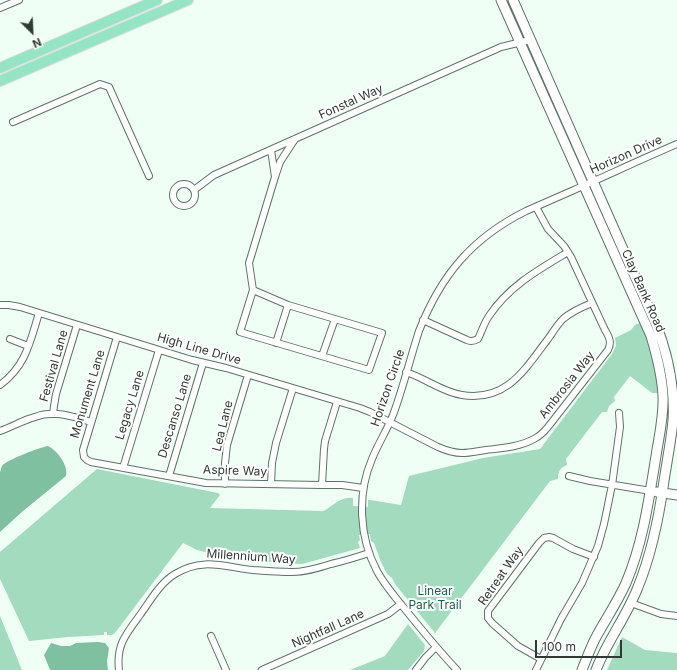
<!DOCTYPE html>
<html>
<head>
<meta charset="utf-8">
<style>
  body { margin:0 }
  #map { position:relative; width:677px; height:670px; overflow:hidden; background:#f0fff6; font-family:Inter,sans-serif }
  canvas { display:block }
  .north { position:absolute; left:12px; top:12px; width:40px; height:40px; -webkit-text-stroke:3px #fff; paint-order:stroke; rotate:156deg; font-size:11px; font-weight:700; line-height:16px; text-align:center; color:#303a35 }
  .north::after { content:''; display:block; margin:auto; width:14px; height:18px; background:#303a35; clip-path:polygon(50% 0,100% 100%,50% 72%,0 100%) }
  .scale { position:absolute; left:535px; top:640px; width:87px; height:18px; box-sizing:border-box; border:2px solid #303a35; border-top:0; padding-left:5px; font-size:12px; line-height:14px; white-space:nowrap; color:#303a35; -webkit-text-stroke:3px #fff; paint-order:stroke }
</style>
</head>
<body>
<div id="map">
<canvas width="677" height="670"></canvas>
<div class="north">N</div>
<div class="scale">100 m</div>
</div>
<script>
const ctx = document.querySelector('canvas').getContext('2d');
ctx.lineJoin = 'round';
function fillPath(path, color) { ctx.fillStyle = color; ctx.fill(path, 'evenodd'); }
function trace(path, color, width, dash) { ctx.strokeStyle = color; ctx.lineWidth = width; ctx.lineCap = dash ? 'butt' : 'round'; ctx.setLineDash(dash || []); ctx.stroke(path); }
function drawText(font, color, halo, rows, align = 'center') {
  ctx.font = font + ' Inter,sans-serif'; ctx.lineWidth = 4; ctx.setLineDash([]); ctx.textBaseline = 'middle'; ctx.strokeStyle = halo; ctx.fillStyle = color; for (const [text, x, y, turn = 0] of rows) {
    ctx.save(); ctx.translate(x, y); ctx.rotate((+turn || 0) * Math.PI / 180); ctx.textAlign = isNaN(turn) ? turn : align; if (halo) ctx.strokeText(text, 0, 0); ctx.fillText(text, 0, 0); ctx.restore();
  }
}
const green = new Path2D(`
  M 640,323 L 648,341 L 656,369 L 659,393 L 652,393 L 630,376 L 614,397 L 615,401 L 609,406 L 607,412 L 602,412 L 566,459 L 567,465 C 560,467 558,472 558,479 L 550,481 L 435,633 L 395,584 L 392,578 L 387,574 L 381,562 L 374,543 L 371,541 L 370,534 L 359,535 L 360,540 L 358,542 L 360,548 L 302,564 L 249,561 L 216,555 L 197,550 L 183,543 L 115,633 L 112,635 L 107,635 L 107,632 L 104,632 L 104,635 L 68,637 L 29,641 L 0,579 L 0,552 L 97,469 L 218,493 L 220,495 L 210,508 L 323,511 C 334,506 340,496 353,498 L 353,506 L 368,507 L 368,500 L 370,500 L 401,505 L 409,476 L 483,458 L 540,449 L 612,354 L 616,346 L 615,338 L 631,330 L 635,325 Z
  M 0,616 L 22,670 L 0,670 Z
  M 408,624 L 425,645 L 424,651 L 408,670 L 350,670 L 385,656 Z
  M 622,637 L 645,650 L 677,653 L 677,670 L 607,670 Z`);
const water = new Path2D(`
  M 48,446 C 57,450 69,466 66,476 L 23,511 L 0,532 L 0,472 C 1,470 1,468 2,466 C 6,460 41,447 48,446 Z
  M 98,642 L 105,643 L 109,648 L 107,661 L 108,670 L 50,670 L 44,655 L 51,643 L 61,646 L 70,646 L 76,643 Z`);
const street = new Path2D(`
  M 0,8 L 19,0
  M 13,122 L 100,84 L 109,87 L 149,176
  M 271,150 L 275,177 L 280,162 L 295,139
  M173 195a11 11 0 1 1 22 0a11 11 0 1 1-22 0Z
  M 194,190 L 214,175 L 501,47 L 530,40
  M 253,290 L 288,305 L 382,333 L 369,370 L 240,332 L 253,290 L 249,263 L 275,177
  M 0,305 L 9,305 L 20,307 L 192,360 L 226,368 L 360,408 L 370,412 L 438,447 C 445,450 453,453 462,453 C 470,453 478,451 486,450 C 503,448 519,447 534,439 C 540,436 544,432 548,427 L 608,350 C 612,342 609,337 605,330 L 571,257 L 564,246 L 548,229 L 536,207
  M 423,320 L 467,340 C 471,342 474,341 478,339 C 482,331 484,323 489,316 C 509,286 538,270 568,252
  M 117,337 L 83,450 L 84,457 L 87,460 L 91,462 L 206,483 L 322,485 L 342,485 L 363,488
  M 10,339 L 28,346
  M 276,343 L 288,305
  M 322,356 L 335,319
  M 406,372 C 425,378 442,392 462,395 C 507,402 525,369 548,339 C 553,332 557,325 563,319 C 571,312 582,307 592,303
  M 0,385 C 26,366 30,342 39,313
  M 53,414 L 54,406 L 56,394 L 77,325
  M 0,431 C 12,427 23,420 35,417 C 54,410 72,416 91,422
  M 123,468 L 159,350
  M 169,476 L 203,363
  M 569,476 L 590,481 L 651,491
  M 225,484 L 225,463 L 227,445 L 248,375
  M 271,484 L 272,463 L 276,443 L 293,388
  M 322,485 L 324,449 L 325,441 L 337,402
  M 631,603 L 661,614 L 677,616
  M 211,636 L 226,670
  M 541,659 L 518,646 L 492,623 L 488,618 L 488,611 L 539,543 L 544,538 L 549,537 L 553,538 L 573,549 L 594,557
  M 119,670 C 116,645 126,634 140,615 C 150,601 160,583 175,574 C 202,557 225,567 253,570 C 266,571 279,572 292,572 C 306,572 318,568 331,564 C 344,561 357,557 369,553
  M 262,670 L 388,614 L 401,604
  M 416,670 L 425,658 L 436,647
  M 457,670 C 438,650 421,629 404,608 C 394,596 384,584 377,571 C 359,537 357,494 372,459 C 378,444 387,430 393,415 C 403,388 410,359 419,331 C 441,275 472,238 526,211 C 542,204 558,197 574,190 C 608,175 642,159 677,144
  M 536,670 L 561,619 L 582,583 L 598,546 L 604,524 L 612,485 L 620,427 L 619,413`);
const secondary = new Path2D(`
  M 501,0 L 651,336 C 657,356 662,375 663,396 C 664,416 659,436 656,456 C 649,499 643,543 626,583 C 617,603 605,620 595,639 C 590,649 586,660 582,670
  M 513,0 L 656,324 C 668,355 675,388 673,421 C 671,441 667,461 664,481 C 659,517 652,553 638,587 C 627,616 607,641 596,670
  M 657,492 L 677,495`);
const primary = new Path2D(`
  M 0,68 L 157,0
  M 0,81 L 188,0`);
const streetNames = [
  ["Fonstal Way",351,102,-24],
  ["Horizon Drive",626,155,-24],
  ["Clay Bank Road",643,291,66],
  ["High Line Drive",199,349,16],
  ["Festival Lane",54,366,-74],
  ["Ambrosia Way",567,385,-52],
  ["Horizon Circle",388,388,-71],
  ["Monument Lane",88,394,-73],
  ["Legacy Lane",130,405,-73],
  ["Descanso Lane",175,416,-73],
  ["Lea Lane",223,426,-76],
  ["Aspire Way",235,471,2],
  ["Millennium Way",251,557,4],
  ["Retreat Way",501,576,-55],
  ["Nightfall Lane",328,629,-24]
];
const parkNames = [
  ["Linear",435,591],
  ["Park Trail",435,605]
];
fillPath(green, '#a2dbbe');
fillPath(water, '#7ec09f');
trace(street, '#5d7468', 8);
trace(secondary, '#5d7468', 11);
trace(primary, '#dedfdf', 12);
trace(street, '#fff', 6);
trace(secondary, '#fff', 9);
trace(primary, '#94e5c3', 10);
drawText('12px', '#303a35', '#fff', streetNames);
drawText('12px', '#166547', '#fff', parkNames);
</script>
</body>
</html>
